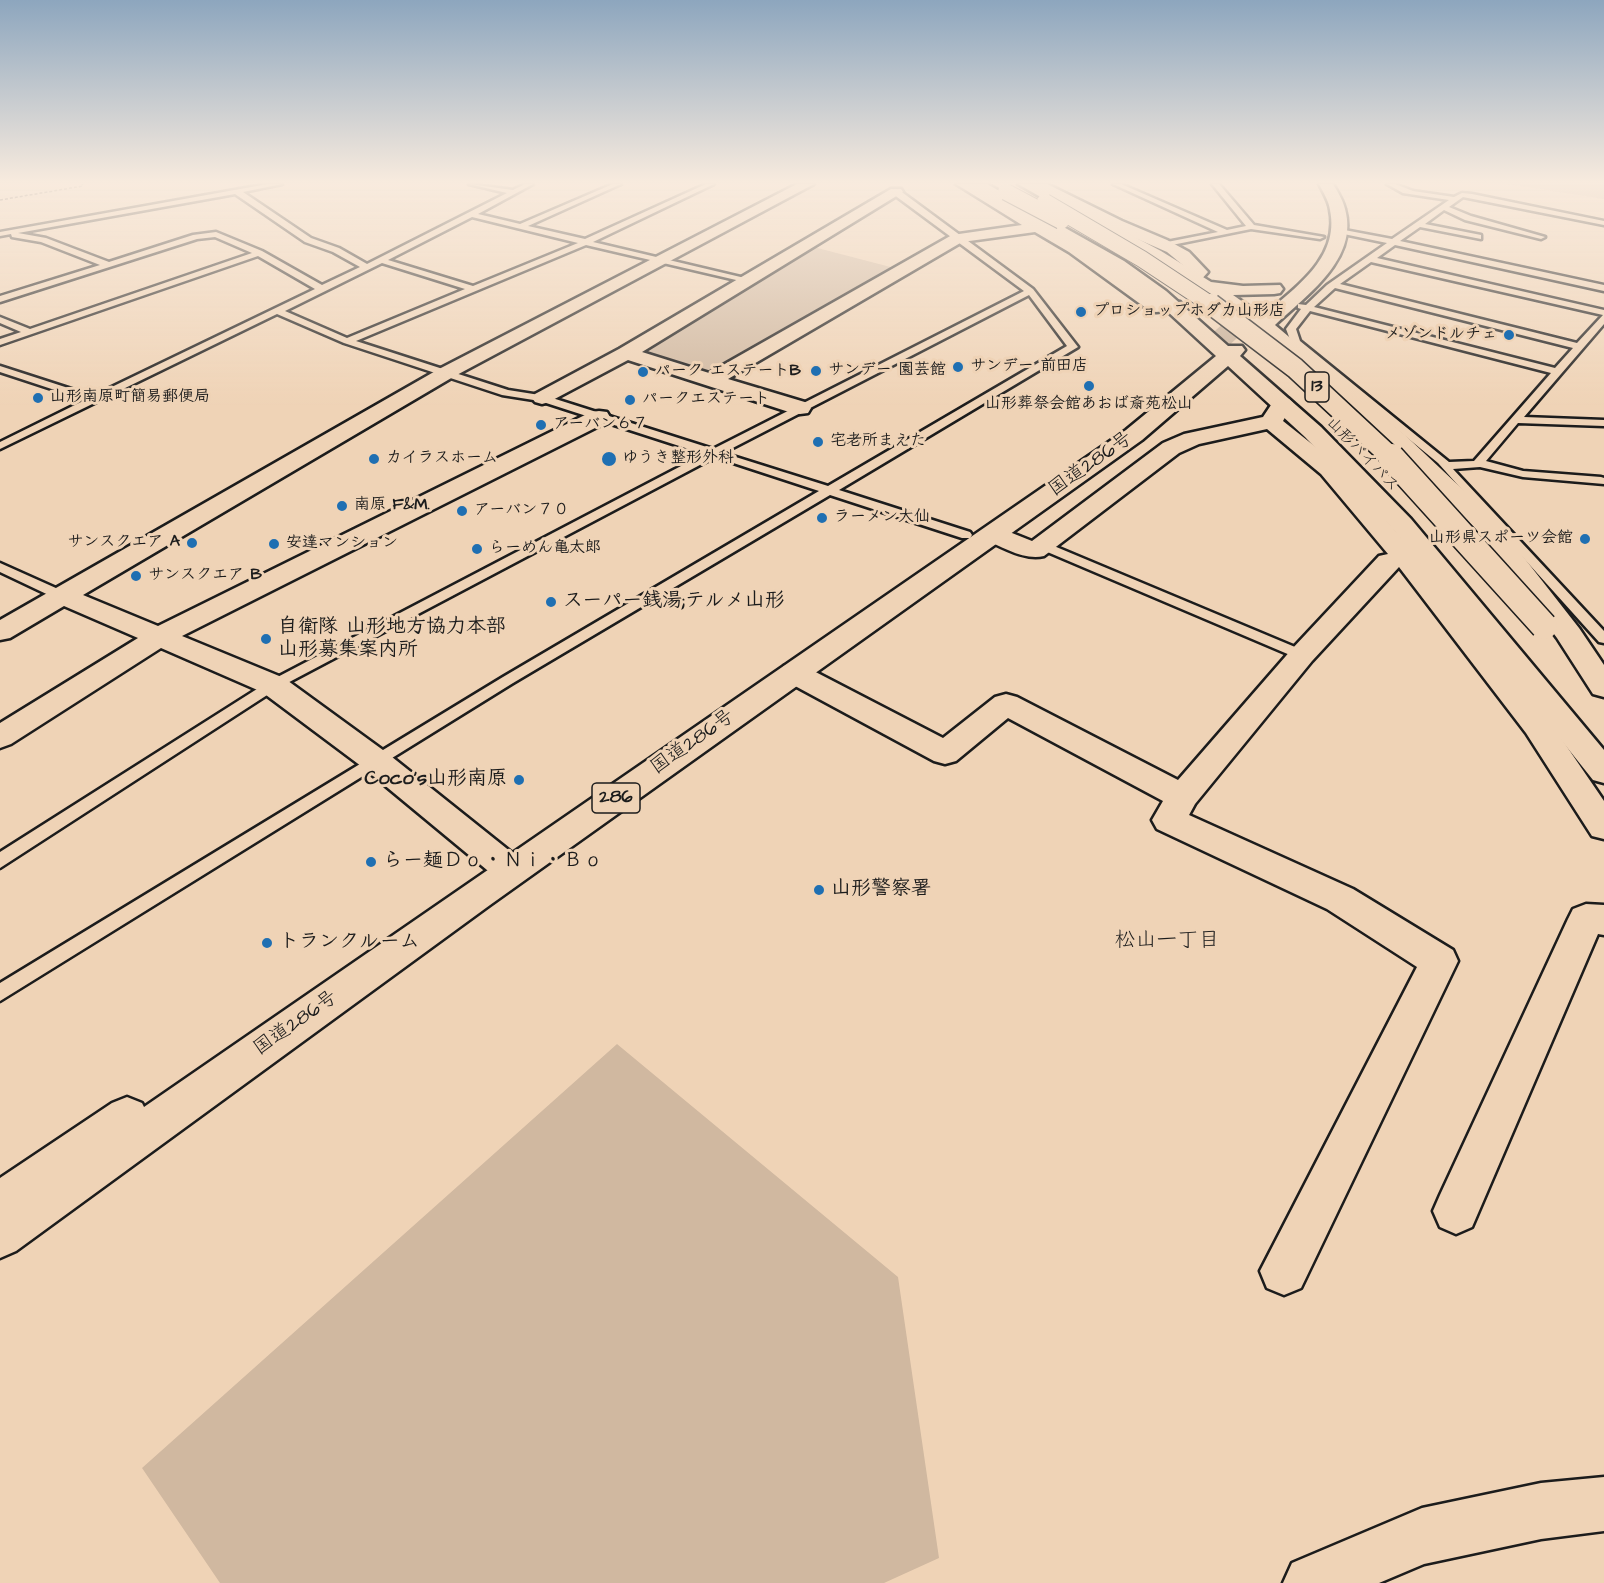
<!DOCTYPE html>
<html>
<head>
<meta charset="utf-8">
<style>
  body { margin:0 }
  canvas { display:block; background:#efd3b6 }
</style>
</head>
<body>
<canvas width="1604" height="1583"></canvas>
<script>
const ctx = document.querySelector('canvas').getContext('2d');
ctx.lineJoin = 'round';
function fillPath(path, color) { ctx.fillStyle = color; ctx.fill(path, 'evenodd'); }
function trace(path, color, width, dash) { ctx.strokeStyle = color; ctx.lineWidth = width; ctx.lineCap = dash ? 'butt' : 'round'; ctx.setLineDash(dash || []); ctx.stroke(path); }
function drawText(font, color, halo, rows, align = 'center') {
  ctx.font = font + ' "Architects Daughter","Klee One",sans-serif'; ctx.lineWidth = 6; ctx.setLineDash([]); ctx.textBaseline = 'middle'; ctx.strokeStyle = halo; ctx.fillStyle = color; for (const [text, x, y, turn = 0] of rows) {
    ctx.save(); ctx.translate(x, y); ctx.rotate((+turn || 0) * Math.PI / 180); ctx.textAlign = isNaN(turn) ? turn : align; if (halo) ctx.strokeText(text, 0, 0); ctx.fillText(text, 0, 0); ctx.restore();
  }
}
const green = new Path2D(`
  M 1508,184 L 1604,184 L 1604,199 Z
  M 806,245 L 902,270 L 711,380 L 626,353 Z
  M 617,1044 L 898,1277 L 939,1558 L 884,1583 L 220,1583 L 142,1468 Z`);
const trunkTunnel = new Path2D(`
  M 1221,339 L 1243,319`);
const path = new Path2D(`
  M 0,200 L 83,186 L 82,184`);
const service = new Path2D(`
  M 268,184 L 282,184 L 243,192 L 311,238 L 339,248 L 367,264 L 507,193 L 469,184 L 513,190 L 525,184 L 533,184 L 478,214 L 520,224 L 613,184 L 621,184 L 528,226 L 585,239 L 706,184 L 714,184 L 593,242 L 749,279 L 749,283 L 586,245 L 356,341 L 508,390 L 546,396 L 713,449 L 1024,291 L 893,194 L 893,190 L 899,190 L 1033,289 L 1078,347 L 839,490 L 970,532 L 972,535 L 970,538 L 962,538 L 830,495 L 513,683 L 0,1001 L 0,983 L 503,677 L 819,491 L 715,457 L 278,688 L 0,868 L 0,852 L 268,682 L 704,454 L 540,401 L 502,395 L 344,343 L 277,314 L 0,449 L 0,442 L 85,400 L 0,372 L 0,366 L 93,396 L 315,289 L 258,256 L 0,345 L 0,339 L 21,332 L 0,323 L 0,317 L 30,329 L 252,253 L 215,237 L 197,239 L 0,302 L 0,296 L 100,265 L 41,242 L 12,237 L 11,234 L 0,236 L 0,232 ZM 235,194 L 305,242 L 333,252 L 360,267 L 322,285 L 262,251 L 216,232 L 193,235 L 109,262 L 46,238 L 18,233 ZM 472,217 L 578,243 L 473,286 L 388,260 ZM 382,263 L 465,289 L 347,338 L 285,311 ZM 1029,295 L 1067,346 L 828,486 L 723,453 Z
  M 1113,184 L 1121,184 L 1227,230 L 1246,226 L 1212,184 L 1219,184 L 1254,225 L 1324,237 L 1320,239 L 1251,229 L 1162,247 L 1162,243 L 1218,232 Z
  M 1387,184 L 1395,184 L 1413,191 L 1454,197 L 1462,193 L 1472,194 L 1604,221 L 1604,225 L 1463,197 L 1449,207 L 1471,216 L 1545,237 L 1541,239 L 1465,220 L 1444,210 L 1425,224 L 1481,235 L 1481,239 L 1420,227 L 1400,241 L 1604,285 L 1604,291 L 1395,245 L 1377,258 L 1604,310 L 1604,324 L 1524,417 L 1604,420 L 1604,426 L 1518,423 L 1486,461 L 1523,471 L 1601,477 L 1604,478 L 1604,484 L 1523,477 L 1480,467 L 1453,469 L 1604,631 L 1604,643 L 1599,642 L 1438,463 L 1291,342 L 1286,329 L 1301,309 L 1298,308 L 1298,304 L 1306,305 L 1327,285 L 1387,243 L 1339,233 L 1339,229 L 1392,239 L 1449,200 L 1403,193 ZM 1371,262 L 1603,315 L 1577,343 L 1340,284 ZM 1335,288 L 1573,348 L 1555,368 L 1314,307 ZM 1310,311 L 1551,373 L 1474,461 L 1449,462 L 1300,341 L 1296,329 Z
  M 1042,541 L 1307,652 L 1309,655 L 1302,659 L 1297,658 L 1038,548 L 1036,545 Z
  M 0,563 L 67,593 L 69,596 L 62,600 L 57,599 L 0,572 Z`);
const minor = new Path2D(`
  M 797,184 L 814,184 L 453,377 L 83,595 L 158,626 L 591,412 L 599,411 L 607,412 L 610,417 L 607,422 L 182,636 L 284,678 L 387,753 L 511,852 L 517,861 L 511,870 L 499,874 L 487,870 L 365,769 L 262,692 L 161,648 L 11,744 L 0,748 L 0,723 L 138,638 L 64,606 L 10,638 L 0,640 L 0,620 L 439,369 Z
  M 956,184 L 973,184 L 1081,246 L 1160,301 L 1180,302 L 1183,306 L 1180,310 L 1156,312 L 1150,311 L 1069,252 L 1035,232 L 962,242 L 728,379 L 808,403 L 811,408 L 808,413 L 800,414 L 792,413 L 628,360 L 549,402 L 542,404 L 535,402 L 532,398 L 535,394 L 619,349 L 891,189 L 901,189 L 903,192 L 642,352 L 709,373 L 952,235 L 1022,225 Z
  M 1029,184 L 1047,184 L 1122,221 L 1167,240 L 1189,252 L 1208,272 L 1199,282 L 1187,282 L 1184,278 L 1190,271 L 1167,252 L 1110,227 Z
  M 1282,397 L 1289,399 L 1293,403 L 1283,421 L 1337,464 L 1414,552 L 1548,719 L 1604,801 L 1604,839 L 1592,836 L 1526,733 L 1399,567 L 1312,661 L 1195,804 L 1189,815 L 1353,889 L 1453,950 L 1458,961 L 1301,1288 L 1284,1295 L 1267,1288 L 1260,1271 L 1417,967 L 1327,909 L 1157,829 L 1152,820 L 1163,801 L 1008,718 L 956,761 L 945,764 L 934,761 L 784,680 L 779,673 L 784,666 L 794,664 L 804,666 L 943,738 L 995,697 L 1006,694 L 1017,697 L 1178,780 L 1292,649 L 1379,556 L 1388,554 L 1321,474 L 1267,429 L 1199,444 L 1179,453 L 1044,556 C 1025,561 1002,547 984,539 L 980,534 L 984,529 L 993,526 L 1002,529 L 1032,541 L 1163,443 L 1184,434 L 1263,417 L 1275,399 Z
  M 1586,904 L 1604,905 L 1604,935 L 1598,934 L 1472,1227 L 1456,1234 L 1440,1227 L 1433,1211 L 1440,1195 L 1568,919 L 1573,909 Z
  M 1604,1477 L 1604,1531 L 1541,1539 L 1424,1564 L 1379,1583 L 1283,1583 L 1292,1563 L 1422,1508 L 1541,1483 Z`);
const trunk = new Path2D(`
  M 970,184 L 987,184 L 1124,261 L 1166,291 L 1228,346 L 1242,346 L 1245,350 L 1240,356 L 1321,427 L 1411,519 L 1604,750 L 1604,783 L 1593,780 L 1393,529 L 1305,437 L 1228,366 L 1142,440 L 490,905 L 16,1251 L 0,1258 L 0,1178 L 112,1103 L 127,1097 L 142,1103 L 144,1107 L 1126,430 L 1216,356 L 1154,299 L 1112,269 Z
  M 1018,184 L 1035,184 L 1161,251 L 1211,282 L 1243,286 L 1280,285 L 1283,289 L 1280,293 L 1274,294 L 1233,295 L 1263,316 C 1294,288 1340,259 1330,210 C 1329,201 1323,192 1319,184 L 1333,184 C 1337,191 1343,200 1345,209 C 1359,259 1307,295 1275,325 L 1405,435 L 1493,518 L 1579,628 L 1604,665 L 1604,697 L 1593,694 L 1557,638 L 1475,528 L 1389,445 L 1264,335 L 1251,335 L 1249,331 L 1252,326 L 1226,306 L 1149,259 Z`);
const trunkBridgeFar2 = new Path2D(`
  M 1006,192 L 1061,221
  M 1045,202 L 1142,259 L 1213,306`);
const trunkBridgeFar1 = new Path2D(`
  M 1211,304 L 1295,368 L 1393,459`);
const trunkBridge = new Path2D(`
  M 1391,457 L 1544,626`);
const markers = [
  [1081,312,6,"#1f6fb2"],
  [1509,335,6,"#1f6fb2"],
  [958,367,6,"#1f6fb2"],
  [816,371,6,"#1f6fb2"],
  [643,372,6,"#1f6fb2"],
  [1089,386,6,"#1f6fb2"],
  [38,398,6,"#1f6fb2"],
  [630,400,6,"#1f6fb2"],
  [541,425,6,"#1f6fb2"],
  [818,442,6,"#1f6fb2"],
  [374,459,6,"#1f6fb2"],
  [609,459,8,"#1f6fb2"],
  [342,506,6,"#1f6fb2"],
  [462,511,6,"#1f6fb2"],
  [822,518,6,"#1f6fb2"],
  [1585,539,6,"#1f6fb2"],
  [192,543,6,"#1f6fb2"],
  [274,544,6,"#1f6fb2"],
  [477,549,6,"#1f6fb2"],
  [136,576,6,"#1f6fb2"],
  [551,602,6,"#1f6fb2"],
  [266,639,6,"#1f6fb2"],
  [519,780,6,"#1f6fb2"],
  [371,862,6,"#1f6fb2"],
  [819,890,6,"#1f6fb2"],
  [267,943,6,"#1f6fb2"]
];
const farPoinames = [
  ["プロショップホダカ山形店",1093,312],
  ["メゾンドルチェ",1497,335,"right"],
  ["サンデー 前田店",970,367],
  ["サンデー 園芸館",828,371],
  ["パーク エステートB",655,372],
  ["山形南原町簡易郵便局",50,398],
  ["パークエステート",642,400],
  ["山形葬祭会館あおば斎苑松山",1089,405,"center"],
  ["アーバン６７",553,425],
  ["宅老所まえた",830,442],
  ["カイラスホーム",386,459],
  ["ゆうき整形外科",622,459],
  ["南原 F&M.",354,506],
  ["アーバン７０",474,511],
  ["ラーメン大仙",834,518],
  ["山形県スポーツ会館",1573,539,"right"],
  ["サンスクエア A",180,543,"right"],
  ["安達マンション",286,544],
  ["らーめん亀太郎",489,549],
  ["サンスクエア B",148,576]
];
const farStreetnames = [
  ["山形バイパス",1362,455,46]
];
const shields = [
  [1317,387,24],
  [616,798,48]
];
const shieldNames = [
  ["13",1317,387],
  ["286",616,798]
];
const streetNames = [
  ["国道286号",1091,465,-35],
  ["国道286号",693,743,-35],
  ["国道286号",296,1024,-35]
];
const poiNames = [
  ["スーパー銭湯;テルメ山形",563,602],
  ["自衛隊 山形地方協力本部",278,628],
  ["山形募集案内所",278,651],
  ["Coco’s山形南原",507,780,"right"],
  ["らー麺Ｄｏ・Ｎｉ・Ｂｏ",383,862],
  ["山形警察署",831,890],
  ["トランクルーム",279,943]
];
const neighbourhoodNames = [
  ["松山一丁目",1167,942]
];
fillPath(green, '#d0b8a0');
trace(trunkTunnel, '#c5ae97', 20, [20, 10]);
trace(service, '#1c1c1c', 5);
trace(minor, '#1c1c1c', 5);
trace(trunk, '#1c1c1c', 5);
trace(path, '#1c1c1c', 1.5, [3, 2]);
fillPath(service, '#efd3b6');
fillPath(minor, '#efd3b6');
fillPath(trunk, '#efd3b6');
trace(trunkBridgeFar2, '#1c1c1c', 18, []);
trace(trunkBridgeFar1, '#1c1c1c', 23, []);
trace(trunkBridge, '#1c1c1c', 29, []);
trace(trunkBridgeFar2, '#efd3b6', 16);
trace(trunkBridgeFar1, '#efd3b6', 20);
trace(trunkBridge, '#efd3b6', 26);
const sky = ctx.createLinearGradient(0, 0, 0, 405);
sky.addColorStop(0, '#8da6be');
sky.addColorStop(0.45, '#f8ebde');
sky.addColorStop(1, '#f8ebde00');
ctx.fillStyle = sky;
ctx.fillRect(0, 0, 1604, 405);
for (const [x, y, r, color] of markers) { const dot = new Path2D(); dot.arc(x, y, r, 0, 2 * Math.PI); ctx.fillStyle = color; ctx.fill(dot); trace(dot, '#efd3b6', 2); }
drawText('bold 16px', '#1c1c1c', '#efd3b6', farPoinames, 'left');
drawText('16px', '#1c1c1c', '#efd3b6', farStreetnames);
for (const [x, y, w] of shields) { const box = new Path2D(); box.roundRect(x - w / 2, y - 15, w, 30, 4.5); ctx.fillStyle = '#efd3b6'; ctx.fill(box); trace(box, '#1c1c1c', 1.5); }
drawText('bold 18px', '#1c1c1c', null, shieldNames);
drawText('20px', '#1c1c1c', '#efd3b6', streetNames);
drawText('bold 20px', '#1c1c1c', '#efd3b6', poiNames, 'left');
drawText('21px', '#1c1c1c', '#efd3b6', neighbourhoodNames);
</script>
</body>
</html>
